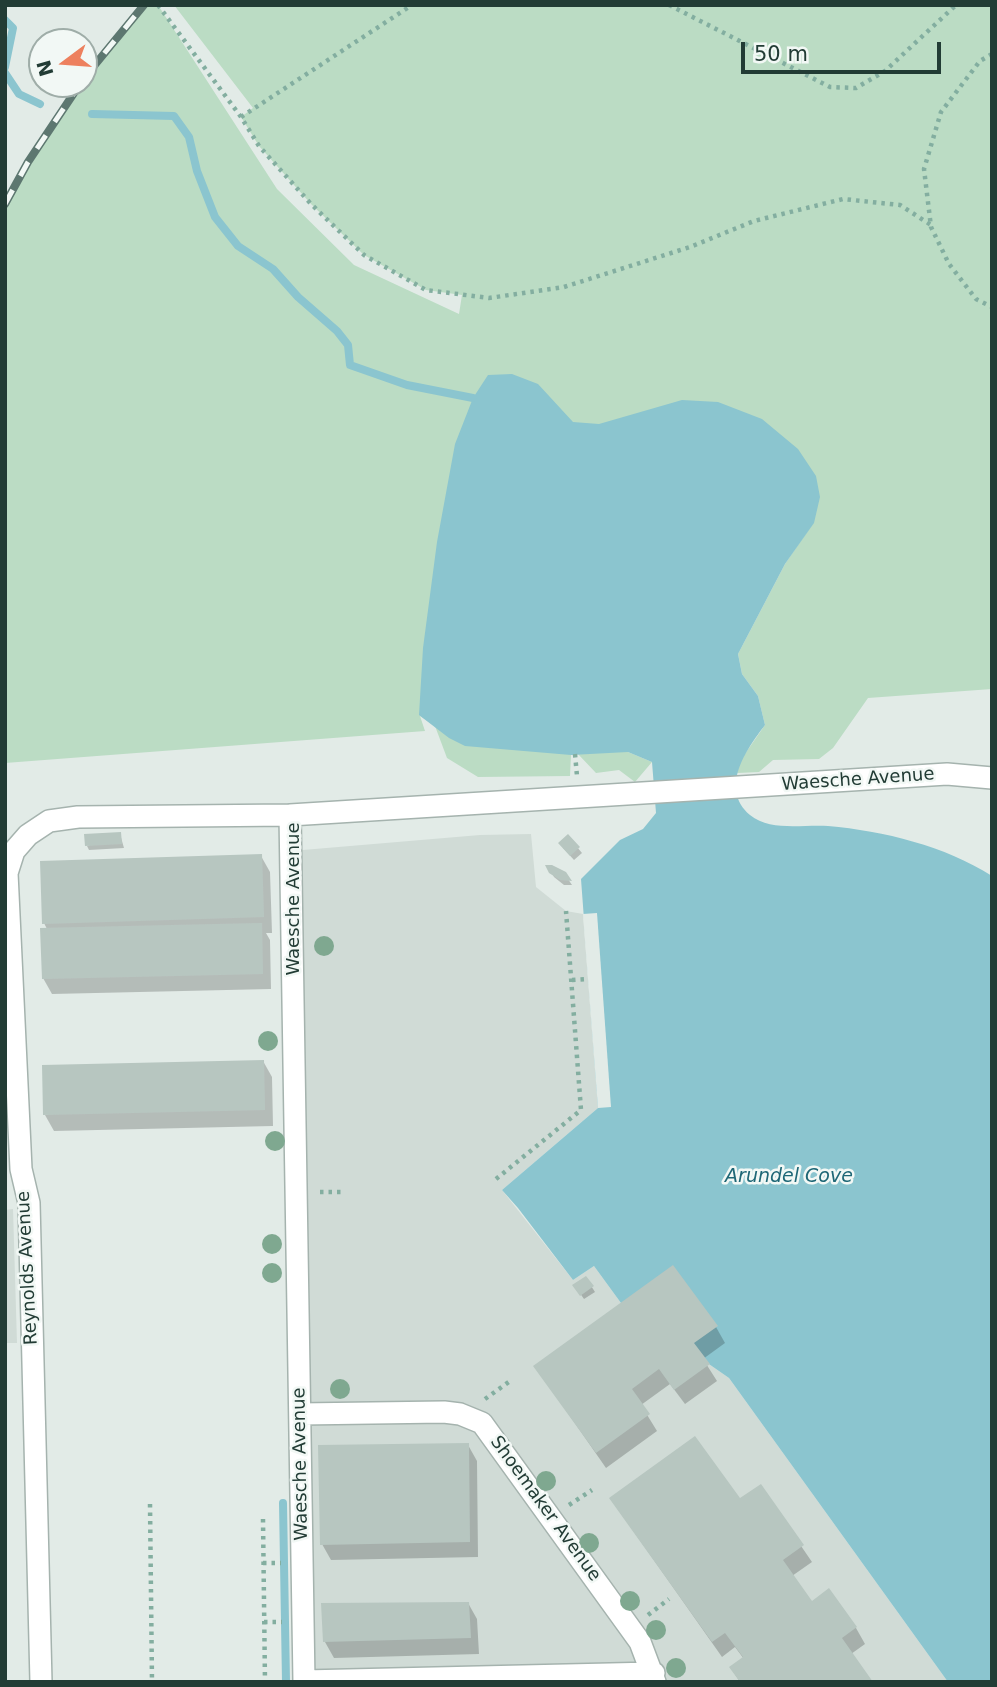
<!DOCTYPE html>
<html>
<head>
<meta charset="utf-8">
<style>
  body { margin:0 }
  #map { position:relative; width:997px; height:1687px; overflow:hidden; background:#e2ebe7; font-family:"DejaVu Sans",sans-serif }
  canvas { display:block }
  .frame { position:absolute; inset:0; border:7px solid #223c35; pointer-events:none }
  .north { position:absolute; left:28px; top:28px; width:70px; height:70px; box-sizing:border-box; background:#f2f8f5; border:2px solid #9fada8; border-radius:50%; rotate:254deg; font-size:19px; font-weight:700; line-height:28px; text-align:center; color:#223c35 }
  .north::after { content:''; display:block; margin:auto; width:24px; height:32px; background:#ed805e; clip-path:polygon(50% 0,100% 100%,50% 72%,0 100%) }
  .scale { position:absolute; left:741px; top:42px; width:200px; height:32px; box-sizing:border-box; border:4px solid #223c35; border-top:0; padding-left:9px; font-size:21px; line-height:24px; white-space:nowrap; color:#223c35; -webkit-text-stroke:5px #f2f8f5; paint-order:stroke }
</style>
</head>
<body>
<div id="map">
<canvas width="997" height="1687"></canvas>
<div class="frame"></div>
<div class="north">N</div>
<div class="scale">50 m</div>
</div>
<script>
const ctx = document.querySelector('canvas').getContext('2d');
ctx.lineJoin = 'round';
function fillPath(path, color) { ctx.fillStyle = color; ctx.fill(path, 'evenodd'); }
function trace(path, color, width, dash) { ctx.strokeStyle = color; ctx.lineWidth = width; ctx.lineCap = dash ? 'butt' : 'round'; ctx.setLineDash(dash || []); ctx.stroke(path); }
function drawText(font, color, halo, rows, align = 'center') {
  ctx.font = font + ' "DejaVu Sans",sans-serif'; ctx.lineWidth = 5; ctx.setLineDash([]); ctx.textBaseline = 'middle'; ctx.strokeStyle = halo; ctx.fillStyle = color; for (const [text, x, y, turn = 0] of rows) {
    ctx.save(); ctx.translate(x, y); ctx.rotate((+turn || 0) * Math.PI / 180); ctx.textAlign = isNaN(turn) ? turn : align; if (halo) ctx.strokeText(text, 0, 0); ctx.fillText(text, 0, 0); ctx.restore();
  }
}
const built = new Path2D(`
  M 531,834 L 536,887 L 566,911 L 583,914 L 598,1108 L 502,1190 L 573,1280 L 594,1266 L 621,1303 L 729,1378 L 948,1682 L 304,1682 L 291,851 L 480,835 Z
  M 13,1209 L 17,1343 L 5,1343 L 5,1210 Z`);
const green = new Path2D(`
  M 144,5 L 158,5 L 277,189 L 354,265 L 459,314 L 462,295 L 426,290 L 364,255 L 311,204 L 259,146 L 241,117 L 253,108 L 174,5 L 992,5 L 992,689 L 868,698 L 833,748 L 819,759 L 773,760 L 759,772 L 737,773 L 740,761 L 765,725 L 758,696 L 742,674 L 738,654 L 785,564 L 813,523 L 608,752 L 628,752 L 652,762 L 635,782 L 619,770 L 596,773 L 578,754 L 571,755 L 570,776 L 478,777 L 447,758 L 435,726 L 420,716 L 425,731 L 5,763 L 5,204 C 27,163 51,120 80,84 L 84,84 L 84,79 Z`);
const water = new Path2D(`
  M 512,374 L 538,384 L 573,422 L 599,424 L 682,400 L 718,402 L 762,419 L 798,449 L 816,476 L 820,497 L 814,523 L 785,564 L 738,654 L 742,674 L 758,696 L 765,725 C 746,750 719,788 750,815 C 771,832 804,824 828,826 C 884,831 945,846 992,876 L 992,1682 L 948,1682 L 729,1378 L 621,1303 L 594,1266 L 573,1280 L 518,1208 L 502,1190 L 598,1108 L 581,879 L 620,840 L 643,829 L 656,813 L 652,762 L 628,752 L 571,755 L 465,746 L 449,738 L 419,715 L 423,648 L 437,542 L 455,444 L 473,398 L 488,375 Z`);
const pier = new Path2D(`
  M 597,913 L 611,1107 L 598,1108 L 583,914 Z`);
const shadow = new Path2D(`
  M 120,834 L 124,848 L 89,850 L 87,846 Z
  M 568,836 L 582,853 L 574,860 L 563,848 Z
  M 261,856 L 270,872 L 272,933 L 266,933 L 270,940 L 271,989 L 52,994 L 43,978 L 47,929 L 44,923 Z
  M 548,867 L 564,873 L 572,885 L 564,885 L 554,877 Z
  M 263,1061 L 272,1077 L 273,1126 L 54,1131 L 45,1115 Z
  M 586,1278 L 595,1292 L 584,1299 L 575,1286 Z
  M 716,1327 L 725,1343 L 703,1359 L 717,1381 L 685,1404 L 670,1384 L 641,1405 L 657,1431 L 606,1468 L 536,1367 Z
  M 468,1445 L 477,1461 L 478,1557 L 331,1560 L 322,1544 Z
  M 760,1486 L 812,1562 L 792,1576 L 812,1603 L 856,1628 L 865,1644 L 851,1654 L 871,1682 L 740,1682 L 731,1668 L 744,1659 L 735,1647 L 722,1657 L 611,1499 L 739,1501 Z
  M 468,1603 L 477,1619 L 479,1654 L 334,1658 L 325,1642 L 323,1605 Z`);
const stream = new Path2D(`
  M 5,20 L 13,28 L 5,67
  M 5,73 L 19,94 L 40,104
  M 92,114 L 174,116 L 189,137 L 197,171 L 215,217 L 238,246 L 273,269 L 298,297 L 337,331 L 348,345 L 350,365 L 407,385 L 473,398
  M 283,1503 L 286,1682`);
const building = new Path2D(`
  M 121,832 L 122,844 L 85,846 L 84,834 Z
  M 568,834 L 580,847 L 570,856 L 558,843 Z
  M 262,854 L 264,917 L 42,924 L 40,861 Z
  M 545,865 L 552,865 L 566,872 L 572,881 L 560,880 L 549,873 Z
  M 262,923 L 263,974 L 42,979 L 40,928 Z
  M 264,1060 L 265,1110 L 43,1115 L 42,1065 Z
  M 673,1265 L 718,1326 L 694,1343 L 710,1364 L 674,1390 L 659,1369 L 632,1389 L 650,1414 L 596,1453 L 533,1366 Z
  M 586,1276 L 594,1286 L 580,1296 L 572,1285 Z
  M 695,1436 L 740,1498 L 761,1484 L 804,1545 L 783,1560 L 812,1601 L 829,1588 L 857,1627 L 842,1638 L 873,1682 L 740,1682 L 729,1667 L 743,1657 L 725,1633 L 712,1642 L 609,1498 Z
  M 469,1443 L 470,1542 L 320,1545 L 318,1445 Z
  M 469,1602 L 471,1638 L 323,1642 L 321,1603 Z`);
const path = new Path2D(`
  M 158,5 L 241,117 L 259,146 L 311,204 L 364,255 L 426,290 L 489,298 L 564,287 L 690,247 L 754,221 L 843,199 L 900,205 L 931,225
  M 669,5 L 830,87 L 856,88 L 885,71 L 956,5
  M 992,54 L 980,61 L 941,112 L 924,169 L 931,227 L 949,264 L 976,299 L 992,307
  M 241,117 L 412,5
  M 575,754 L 577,776
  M 572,980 L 588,979
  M 496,1179 L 581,1110 L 566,911
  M 320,1192 L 345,1192
  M 485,1399 L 510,1381
  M 150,1504 L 152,1682
  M 569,1505 L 592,1490
  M 263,1519 L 265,1682
  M 263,1563 L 281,1563
  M 648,1615 L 669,1599
  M 264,1622 L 282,1622`);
const minor = new Path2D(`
  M 300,1414 L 444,1412 L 460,1414 L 482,1423 L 640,1642 L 655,1682
  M 304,1681 L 654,1673
  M 41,1682 L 29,1203 L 21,1169 L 7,873 L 14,851 L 28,835 L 49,821 L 78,817 L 290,815
  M 304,1682 L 290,815 L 947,774 L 992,778`);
const rail = new Path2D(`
  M 84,78 L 144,5
  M 5,204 L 28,162 L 80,84`);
const trees = [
  [324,946],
  [268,1041],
  [275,1141],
  [272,1244],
  [272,1273],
  [340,1389],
  [546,1481],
  [589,1543],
  [630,1601],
  [656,1630],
  [676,1668]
];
const streetNames = [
  ["Waesche Avenue",858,780,-4],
  ["Waesche Avenue",294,899,-90],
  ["Reynolds Avenue",28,1268,-93],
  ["Waesche Avenue",301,1464,-91],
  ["Shoemaker Avenue",545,1509,54]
];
const waterNames = [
  ["Arundel Cove",789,1177]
];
fillPath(built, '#d0dbd6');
fillPath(green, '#bbdcc4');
fillPath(water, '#8bc5cf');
fillPath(pier, '#e2ebe7');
fillPath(shadow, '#0003');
trace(stream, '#8bc5cf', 8);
fillPath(building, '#b7c6c0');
trace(minor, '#a5b3ae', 24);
trace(path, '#83aea0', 4.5, [3.5, 5]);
trace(minor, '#fff', 21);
trace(rail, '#5d7770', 8);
trace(rail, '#f2f8f5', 5, [16]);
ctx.fillStyle = '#7fa890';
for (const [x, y] of trees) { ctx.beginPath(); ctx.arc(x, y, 10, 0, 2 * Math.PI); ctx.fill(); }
drawText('18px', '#223c35', '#f2f8f5', streetNames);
drawText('italic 19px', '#1e6776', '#f2f8f5', waterNames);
</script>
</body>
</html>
